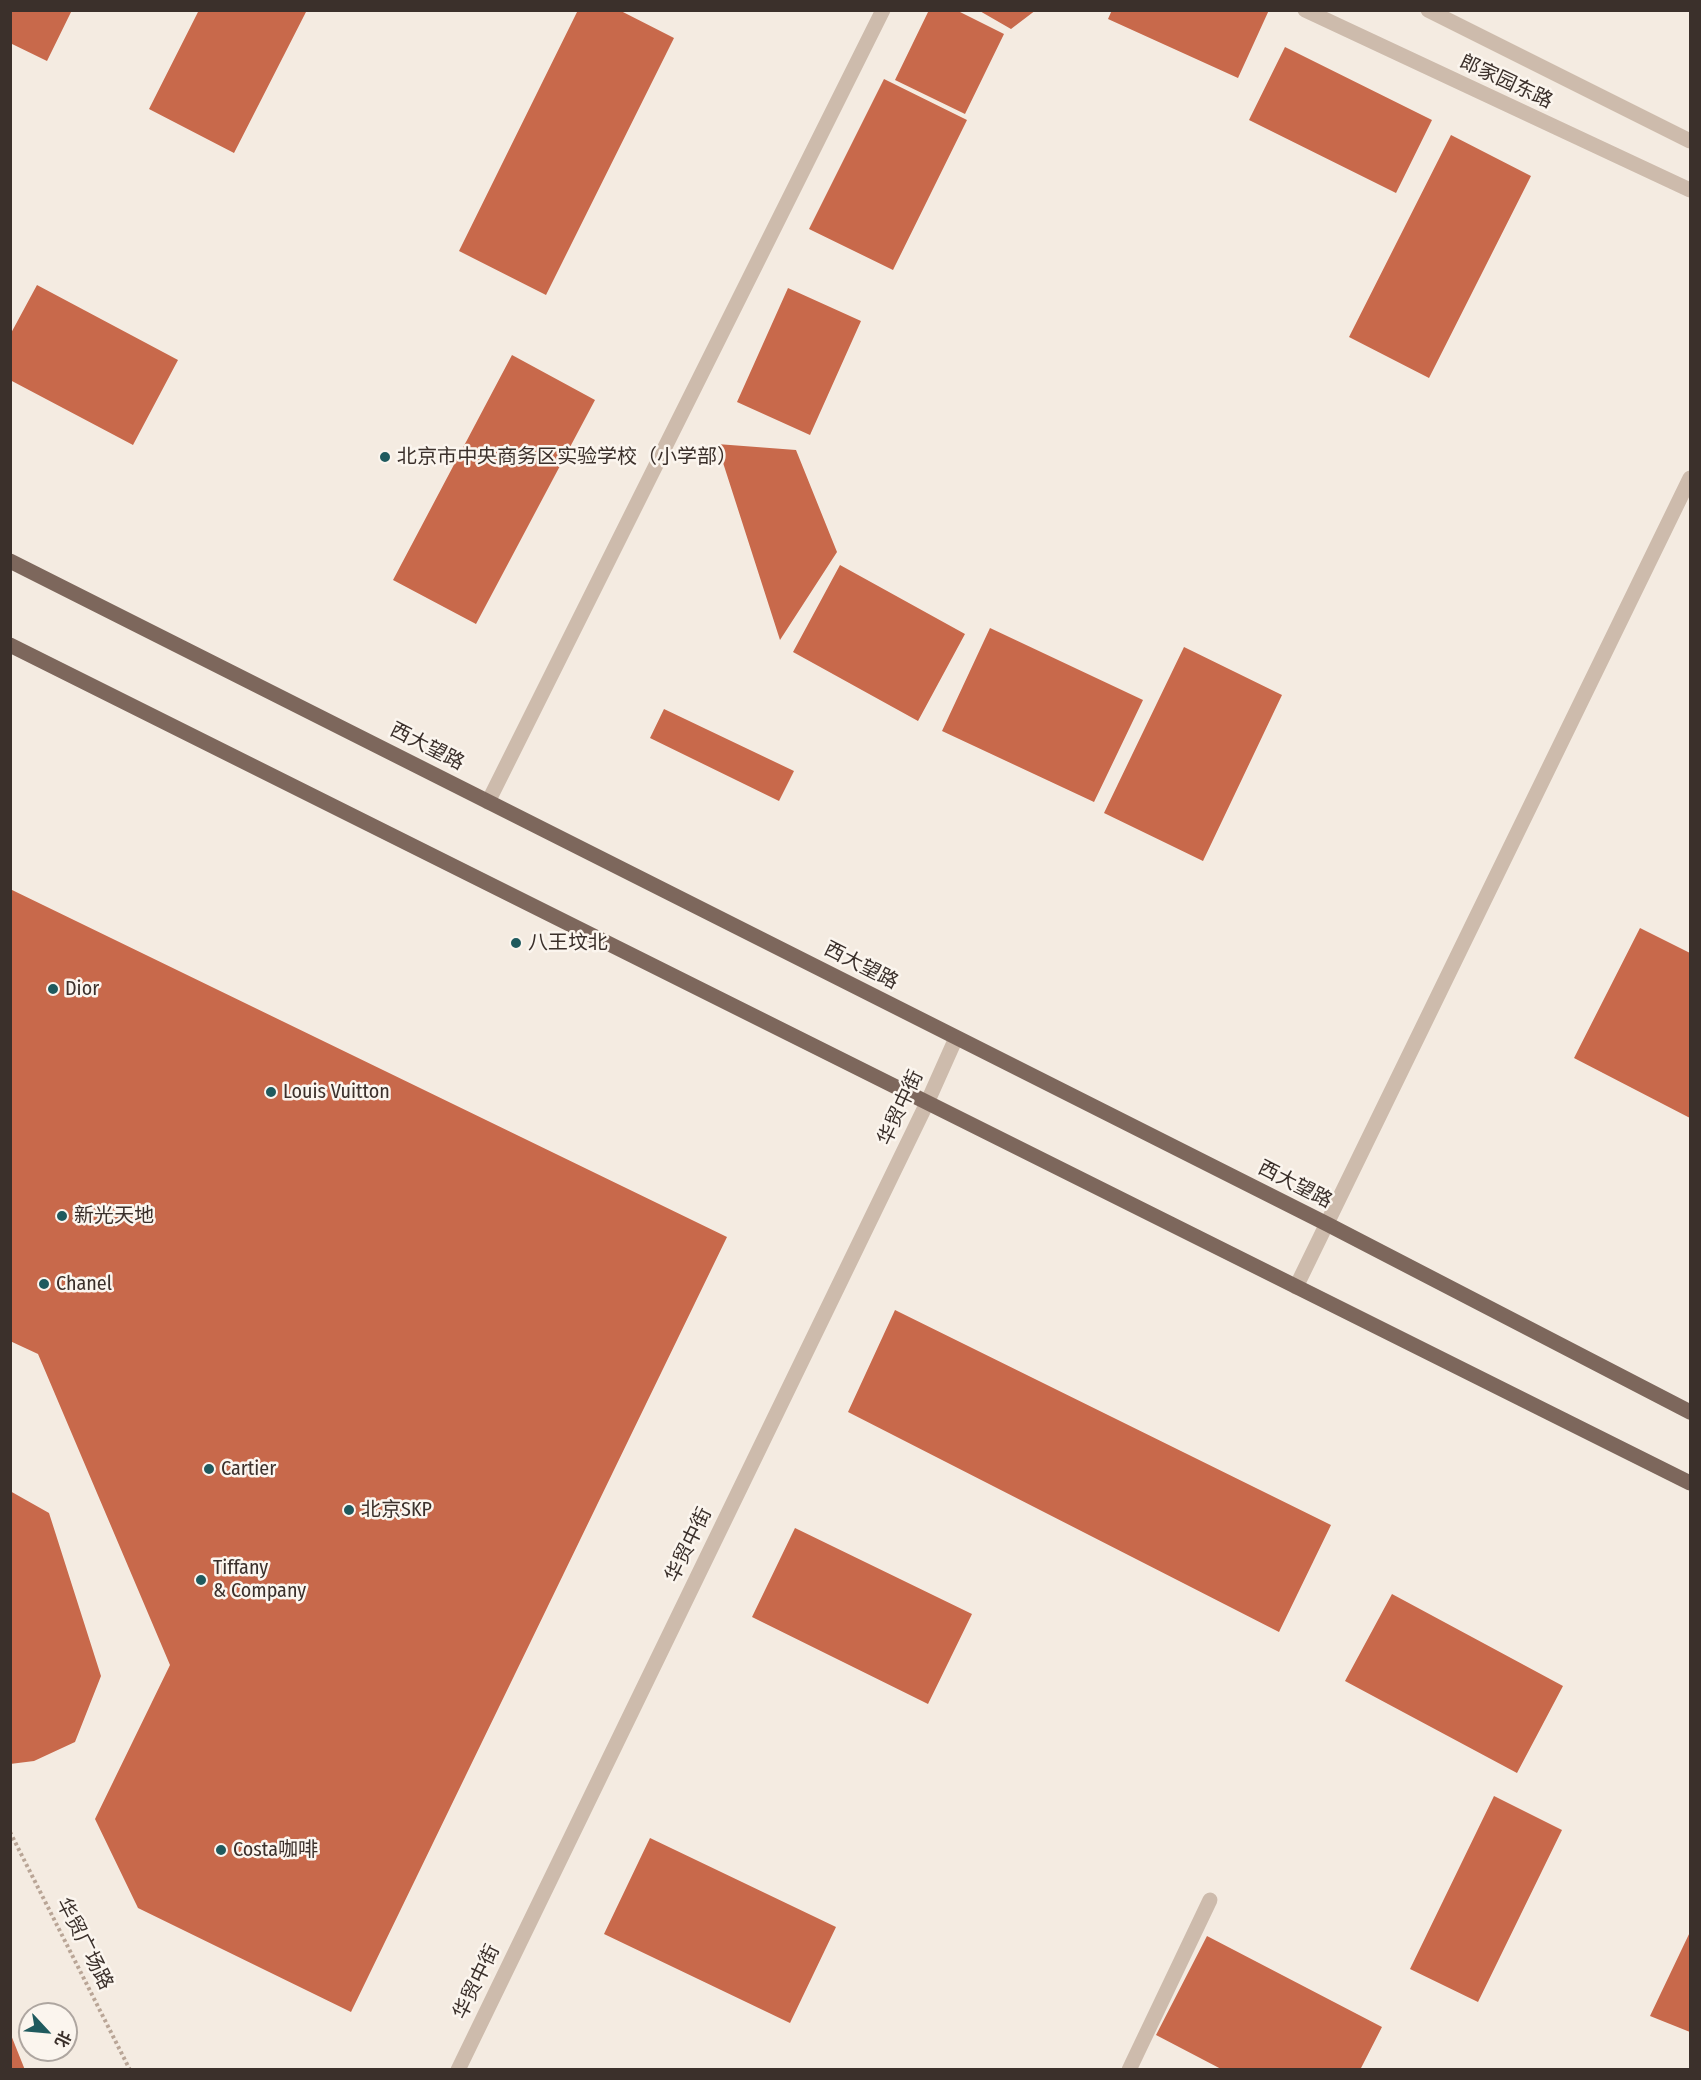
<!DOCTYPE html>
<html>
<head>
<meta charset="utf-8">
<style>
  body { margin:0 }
  #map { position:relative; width:1701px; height:2080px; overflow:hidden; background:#f4ebe1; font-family:"Fira Sans Condensed","Noto Sans SC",sans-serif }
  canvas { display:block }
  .frame { position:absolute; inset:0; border:12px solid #3b302b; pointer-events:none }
  .north { position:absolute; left:18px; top:2002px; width:60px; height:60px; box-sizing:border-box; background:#fbf5ee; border:2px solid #aea6a0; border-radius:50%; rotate:116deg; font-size:16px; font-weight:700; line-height:24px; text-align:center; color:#3b302b }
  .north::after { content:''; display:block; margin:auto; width:21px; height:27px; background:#1f5a5e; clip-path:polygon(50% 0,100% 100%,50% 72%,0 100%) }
</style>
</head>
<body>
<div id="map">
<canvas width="1701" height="2080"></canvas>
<div class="frame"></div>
<div class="north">北</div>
</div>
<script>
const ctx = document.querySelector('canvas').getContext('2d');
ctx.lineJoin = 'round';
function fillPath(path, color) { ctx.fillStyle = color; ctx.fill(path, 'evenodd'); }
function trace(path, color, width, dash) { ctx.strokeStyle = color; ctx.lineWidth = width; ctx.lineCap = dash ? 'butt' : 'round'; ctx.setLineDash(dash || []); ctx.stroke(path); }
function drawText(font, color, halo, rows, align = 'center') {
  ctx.font = font + ' "Fira Sans Condensed","Noto Sans SC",sans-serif'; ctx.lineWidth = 5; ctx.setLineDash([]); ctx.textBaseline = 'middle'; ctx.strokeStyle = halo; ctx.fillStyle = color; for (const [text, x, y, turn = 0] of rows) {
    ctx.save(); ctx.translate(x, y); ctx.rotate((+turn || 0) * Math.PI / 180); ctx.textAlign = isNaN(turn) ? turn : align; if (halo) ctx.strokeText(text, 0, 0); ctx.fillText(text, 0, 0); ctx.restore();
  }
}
const building = new Path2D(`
  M 11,10 L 72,10 L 47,61 L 10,43 Z
  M 199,10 L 307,10 L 234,153 L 149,109 Z
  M 578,10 L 619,10 L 674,38 L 546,295 L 459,251 Z
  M 929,10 L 956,10 L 1004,34 L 965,114 L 895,80 Z
  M 978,10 L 1036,10 L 1011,29 Z
  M 1112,10 L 1269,10 L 1238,78 L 1108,19 Z
  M 1285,47 L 1432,120 L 1396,193 L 1249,120 Z
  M 884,79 L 967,120 L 893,270 L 809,229 Z
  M 1451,135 L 1531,176 L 1429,378 L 1349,337 Z
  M 37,285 L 178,360 L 133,445 L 10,380 L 10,335 Z
  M 788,288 L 861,321 L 810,435 L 737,402 Z
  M 512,355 L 595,400 L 476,624 L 393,580 Z
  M 717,444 L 796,450 L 837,552 L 780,640 Z
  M 840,565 L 965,634 L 918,721 L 793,652 Z
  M 990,628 L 1143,700 L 1094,802 L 942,731 Z
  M 1184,647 L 1282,695 L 1203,861 L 1104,813 Z
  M 664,709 L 794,771 L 779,801 L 650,738 Z
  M 10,889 L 727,1237 L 351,2012 L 138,1908 L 95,1819 L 170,1665 L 38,1354 L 10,1341 Z
  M 1640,928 L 1690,953 L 1690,1118 L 1574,1058 Z
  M 895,1310 L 1331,1525 L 1279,1632 L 848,1412 Z
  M 10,1491 L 49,1513 L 101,1676 L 75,1742 L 34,1761 L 10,1764 Z
  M 795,1528 L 972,1614 L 928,1704 L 752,1617 Z
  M 1392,1594 L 1563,1686 L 1517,1773 L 1345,1681 Z
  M 1494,1796 L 1562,1830 L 1478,2002 L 1410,1969 Z
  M 650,1838 L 836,1927 L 790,2023 L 604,1934 Z
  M 1690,1932 L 1690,2032 L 1650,2016 Z
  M 1207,1936 L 1382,2027 L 1360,2070 L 1223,2070 L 1156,2035 Z
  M 10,2035 L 11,2035 L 25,2070 L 10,2070 Z`);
const path = new Path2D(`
  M 10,1832 L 130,2070`);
const service = new Path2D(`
  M 1129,2070 L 1210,1900`);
const minor = new Path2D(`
  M 1305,10 L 1690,190
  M 1428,10 L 1690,141
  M 488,802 L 883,10
  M 458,2070 L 927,1103 L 956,1038`);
const tertiary = new Path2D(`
  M 1296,1287 L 1690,478`);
const primary = new Path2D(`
  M 10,561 L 1327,1224 L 1690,1412
  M 10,645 L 1690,1483`);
const markers = [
  [385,457,6,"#1f5a5e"],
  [516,943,6,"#1f5a5e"],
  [53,989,6,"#1f5a5e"],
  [271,1092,6,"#1f5a5e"],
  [62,1216,6,"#1f5a5e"],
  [44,1284,6,"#1f5a5e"],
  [209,1469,6,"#1f5a5e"],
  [349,1510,6,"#1f5a5e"],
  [201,1580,6,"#1f5a5e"],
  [221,1850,6,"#1f5a5e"]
];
const streetNames = [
  ["郎家园东路",1506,82,25],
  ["西大望路",427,747,27],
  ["西大望路",861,966,27],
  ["华贸中街",901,1108,-65],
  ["西大望路",1295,1185,27],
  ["华贸中街",689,1545,-64],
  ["华贸广场路",84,1944,63],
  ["华贸中街",477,1982,-64]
];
const poiNames = [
  ["北京市中央商务区实验学校（小学部）",397,457],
  ["八王坟北",528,943],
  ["Dior",65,989],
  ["Louis Vuitton",283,1092],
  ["新光天地",74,1216],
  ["Chanel",56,1284],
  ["Cartier",221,1469],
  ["北京SKP",361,1510],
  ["Tiffany",213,1568],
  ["& Company",213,1591],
  ["Costa咖啡",233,1850]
];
fillPath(building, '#c8694b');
trace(path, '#b9a596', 4, [3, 3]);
trace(service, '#cdbbac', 15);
trace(minor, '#cdbbac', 15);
trace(tertiary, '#cdbbac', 15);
trace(primary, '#7d675c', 15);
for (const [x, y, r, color] of markers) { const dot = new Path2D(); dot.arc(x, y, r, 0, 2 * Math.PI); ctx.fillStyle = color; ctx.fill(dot); trace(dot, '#fbf5ee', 2); }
drawText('20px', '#3b302b', '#fbf5ee', streetNames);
drawText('20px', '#3b302b', '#fbf5ee', poiNames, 'left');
</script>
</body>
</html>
